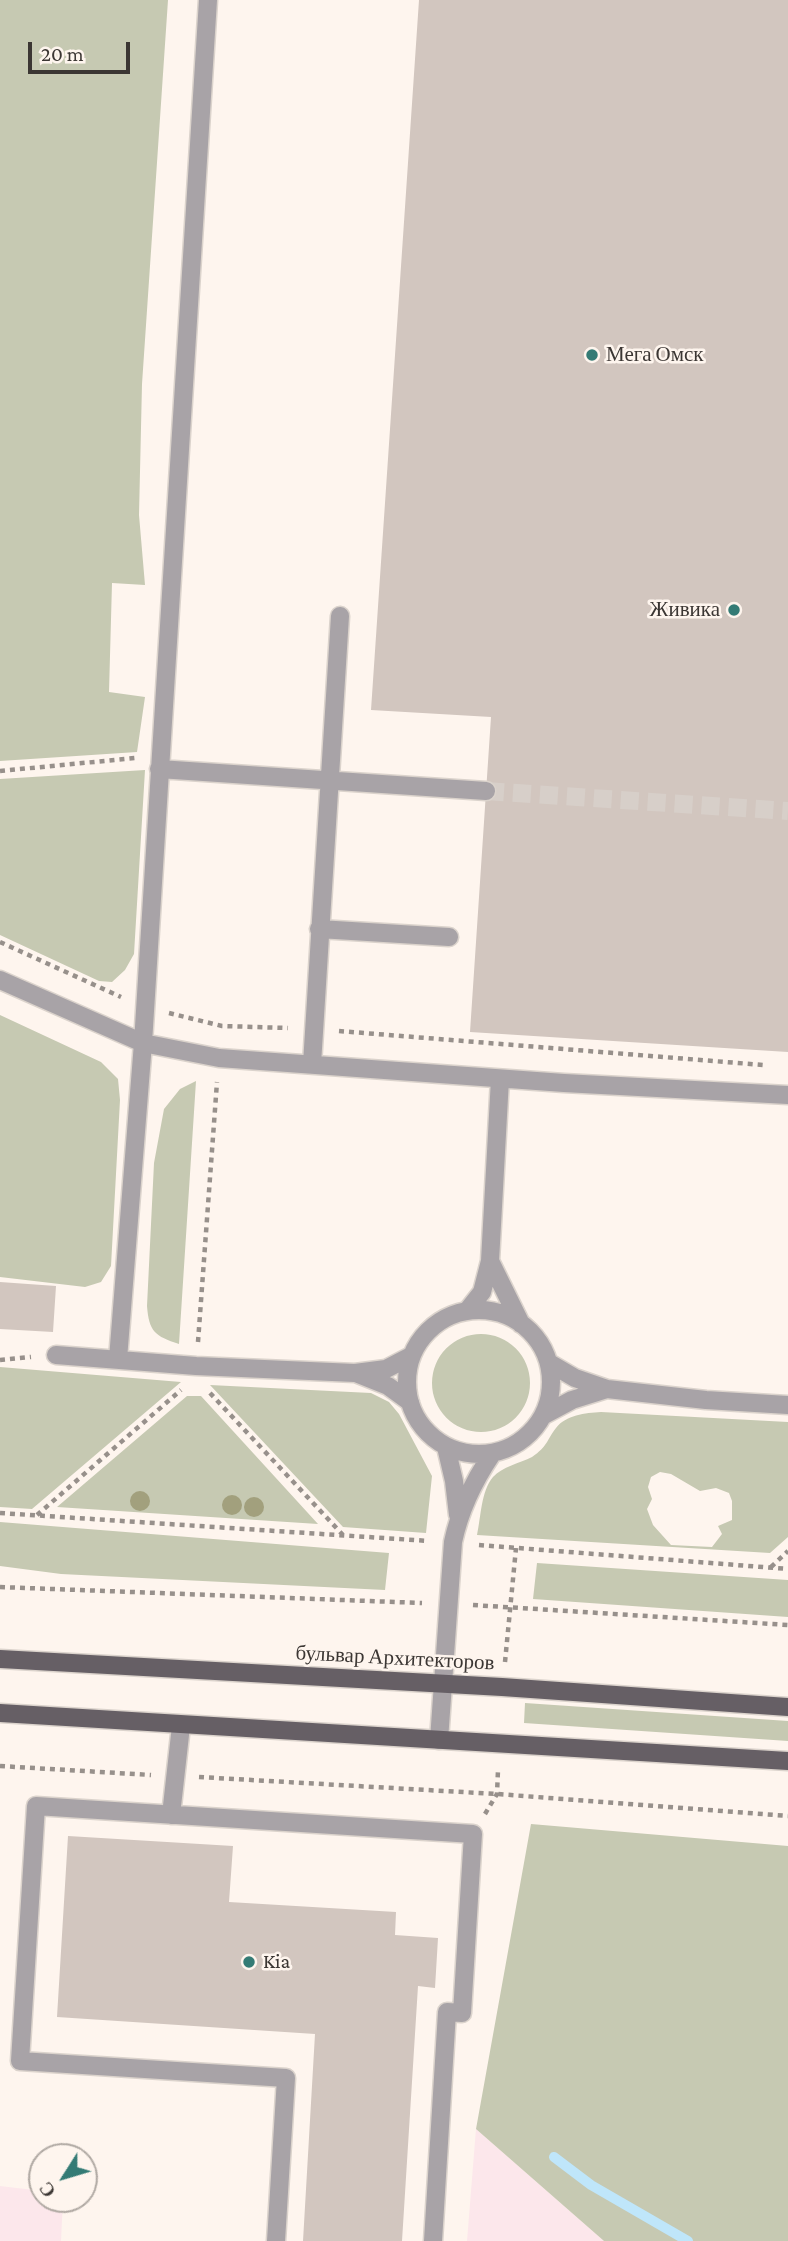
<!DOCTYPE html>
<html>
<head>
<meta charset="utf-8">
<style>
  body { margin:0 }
  #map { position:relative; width:788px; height:2241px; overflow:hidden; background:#fef5ee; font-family:"Crimson Pro",serif }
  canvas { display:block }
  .north { position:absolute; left:28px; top:2143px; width:70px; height:70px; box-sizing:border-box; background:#fef5ee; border:2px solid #b0a9a3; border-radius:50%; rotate:233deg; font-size:19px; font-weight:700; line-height:28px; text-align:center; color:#3b3633 }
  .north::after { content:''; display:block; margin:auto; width:24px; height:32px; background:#347b75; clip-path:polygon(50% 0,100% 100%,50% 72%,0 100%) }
  .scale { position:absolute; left:28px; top:42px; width:102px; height:32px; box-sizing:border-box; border:4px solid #3b3633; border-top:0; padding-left:9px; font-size:21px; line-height:24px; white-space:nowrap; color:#3b3633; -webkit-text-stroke:5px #fef5ee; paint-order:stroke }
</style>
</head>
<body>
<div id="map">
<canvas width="788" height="2241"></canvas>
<div class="north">С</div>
<div class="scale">20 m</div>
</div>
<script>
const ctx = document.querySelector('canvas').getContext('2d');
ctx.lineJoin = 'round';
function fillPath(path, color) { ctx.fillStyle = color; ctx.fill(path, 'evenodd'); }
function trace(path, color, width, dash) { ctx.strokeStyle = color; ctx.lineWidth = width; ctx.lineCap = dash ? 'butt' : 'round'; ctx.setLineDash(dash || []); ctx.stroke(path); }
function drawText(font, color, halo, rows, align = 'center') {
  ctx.font = font + ' "Crimson Pro",serif'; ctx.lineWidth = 5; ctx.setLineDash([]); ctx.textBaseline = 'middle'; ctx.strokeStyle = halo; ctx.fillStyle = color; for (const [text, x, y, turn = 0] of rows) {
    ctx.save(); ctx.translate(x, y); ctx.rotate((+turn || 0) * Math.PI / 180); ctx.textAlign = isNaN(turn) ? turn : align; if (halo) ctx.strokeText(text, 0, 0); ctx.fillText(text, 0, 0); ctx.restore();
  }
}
const industrial = new Path2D(`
  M 476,2129 L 604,2241 L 467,2241 Z
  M 0,2186 L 42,2191 L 42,2199 L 63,2199 L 61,2241 L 0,2241 Z`);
const green = new Path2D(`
  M 0,0 L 168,0 L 142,384 L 139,515 L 145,585 L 112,583 L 109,692 L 145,697 L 137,752 L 0,761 Z
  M 145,770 L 134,954 L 125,970 L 112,982 L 99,981 L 0,935 L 0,779 Z
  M 0,1015 L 101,1062 L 118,1079 L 120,1100 L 111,1266 L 101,1282 L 85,1287 L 0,1277 Z
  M 196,1081 L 179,1344 C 155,1336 149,1332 147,1306 L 154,1163 L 164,1109 L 180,1089 Z
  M432 1383a49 49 0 1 1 98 0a49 49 0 1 1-98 0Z
  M 0,1367 L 181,1382 L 32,1509 L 0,1507 Z
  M 210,1385 L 371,1393 L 389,1402 L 399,1414 L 432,1476 L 426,1533 L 343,1527 Z
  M 187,1396 L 201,1396 L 318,1524 L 57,1507 Z
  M 601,1412 L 788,1422 L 788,1537 L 770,1553 L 477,1535 C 481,1517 481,1491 493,1477 C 502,1467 520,1463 532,1457 C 548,1446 546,1441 556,1428 C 566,1415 585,1413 601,1412 ZM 660,1472 L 671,1474 L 700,1491 L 716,1488 L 729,1493 L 732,1501 L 732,1520 L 718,1526 L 722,1534 L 712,1547 L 671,1545 L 653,1525 L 647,1509 L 652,1499 L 648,1487 L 651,1477 Z
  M 0,1522 L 389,1553 L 385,1590 L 61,1574 L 0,1566 Z
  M 537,1563 L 788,1580 L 788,1617 L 533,1599 Z
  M 525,1703 L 788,1721 L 788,1741 L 524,1723 Z
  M 531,1824 L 788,1846 L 788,2241 L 604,2241 L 476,2129 Z`);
const stream = new Path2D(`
  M 554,2157 L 591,2185 L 688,2241`);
const building = new Path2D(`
  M 419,0 L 788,0 L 788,1052 L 470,1032 L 491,717 L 371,710 Z
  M 0,1282 L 56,1286 L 53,1332 L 0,1329 Z
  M 68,1836 L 233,1846 L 229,1902 L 396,1912 L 395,1935 L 438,1938 L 435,1988 L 418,1986 L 402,2241 L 303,2241 L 315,2034 L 57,2017 Z`);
const minorTunnel = new Path2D(`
  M 486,791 L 788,811`);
const path = new Path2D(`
  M 0,771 L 135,758
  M 0,942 L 121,997
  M 169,1013 L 222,1026 L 288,1028
  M 339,1031 L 763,1065
  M 198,1342 L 217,1082
  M 0,1360 L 31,1357
  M 210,1393 L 343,1535
  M 0,1513 L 429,1541
  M 37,1515 L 181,1390
  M 479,1545 L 788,1569
  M 771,1567 L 788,1551
  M 0,1587 L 422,1603
  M 473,1605 L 788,1625
  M 505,1662 L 516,1548
  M 0,1766 L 151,1775
  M 199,1777 L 497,1794 L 788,1816
  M 485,1814 L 497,1794 L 498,1770`);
const minor = new Path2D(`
  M 159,769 L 486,791
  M 319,929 L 449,937
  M 0,980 L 143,1043 L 219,1058 L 564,1083 L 788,1095
  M 312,1064 L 340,616
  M 490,1261 L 521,1324
  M407 1382a72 72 0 1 1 144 0a72 72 0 1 1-144 0Z
  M 467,1311 L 482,1292 L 490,1261 L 500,1079
  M 56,1355 L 196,1366 L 355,1373 L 386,1369 L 411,1356
  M 118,1359 L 143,1043 L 208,0
  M 551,1364 L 575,1378 L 607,1389 L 706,1400 L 788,1405
  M 358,1374 L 388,1386 L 410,1402
  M 544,1415 L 572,1400 L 607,1389
  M 446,1447 L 454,1481 L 458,1515
  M 439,1740 L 453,1542 C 460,1509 473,1482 492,1454
  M 171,1815 L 181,1726
  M 276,2241 L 286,2078 L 20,2061 L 36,1806 L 473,1834 L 462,2013 L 447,2012 L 433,2241`);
const major = new Path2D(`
  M 0,1659 L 502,1687 L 788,1707
  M 0,1713 L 788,1761`);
const trees = [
  [140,1501],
  [232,1505],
  [254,1507]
];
const markers = [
  [592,355,7,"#347b75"],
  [734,610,7,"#347b75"],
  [249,1962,7,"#347b75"]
];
const poiNames = [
  ["Мега Омск",606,355],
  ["Живика",720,610,"right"],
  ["Kia",263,1962]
];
const streetNames = [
  ["бульвар Архитекторов",395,1658,3]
];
fillPath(industrial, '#fce7eb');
fillPath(green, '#c6c9b2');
trace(stream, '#bfe6fa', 10);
fillPath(building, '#d2c6bf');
trace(minorTunnel, '#d7cfc9', 18, [18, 9]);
trace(minor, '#dbd3cc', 21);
trace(major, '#dbd3cc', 21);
trace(path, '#97908b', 4.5, [5, 5]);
trace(minor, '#a8a3a7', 18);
trace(major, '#665f65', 18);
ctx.fillStyle = '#a2a07d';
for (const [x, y] of trees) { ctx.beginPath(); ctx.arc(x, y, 10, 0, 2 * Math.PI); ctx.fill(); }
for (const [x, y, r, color] of markers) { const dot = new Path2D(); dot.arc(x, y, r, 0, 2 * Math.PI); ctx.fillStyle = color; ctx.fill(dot); trace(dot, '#fef5ee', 2.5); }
drawText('21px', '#3b3633', '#fef5ee', poiNames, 'left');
drawText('21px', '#3b3633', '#fef5ee', streetNames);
</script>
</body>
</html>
